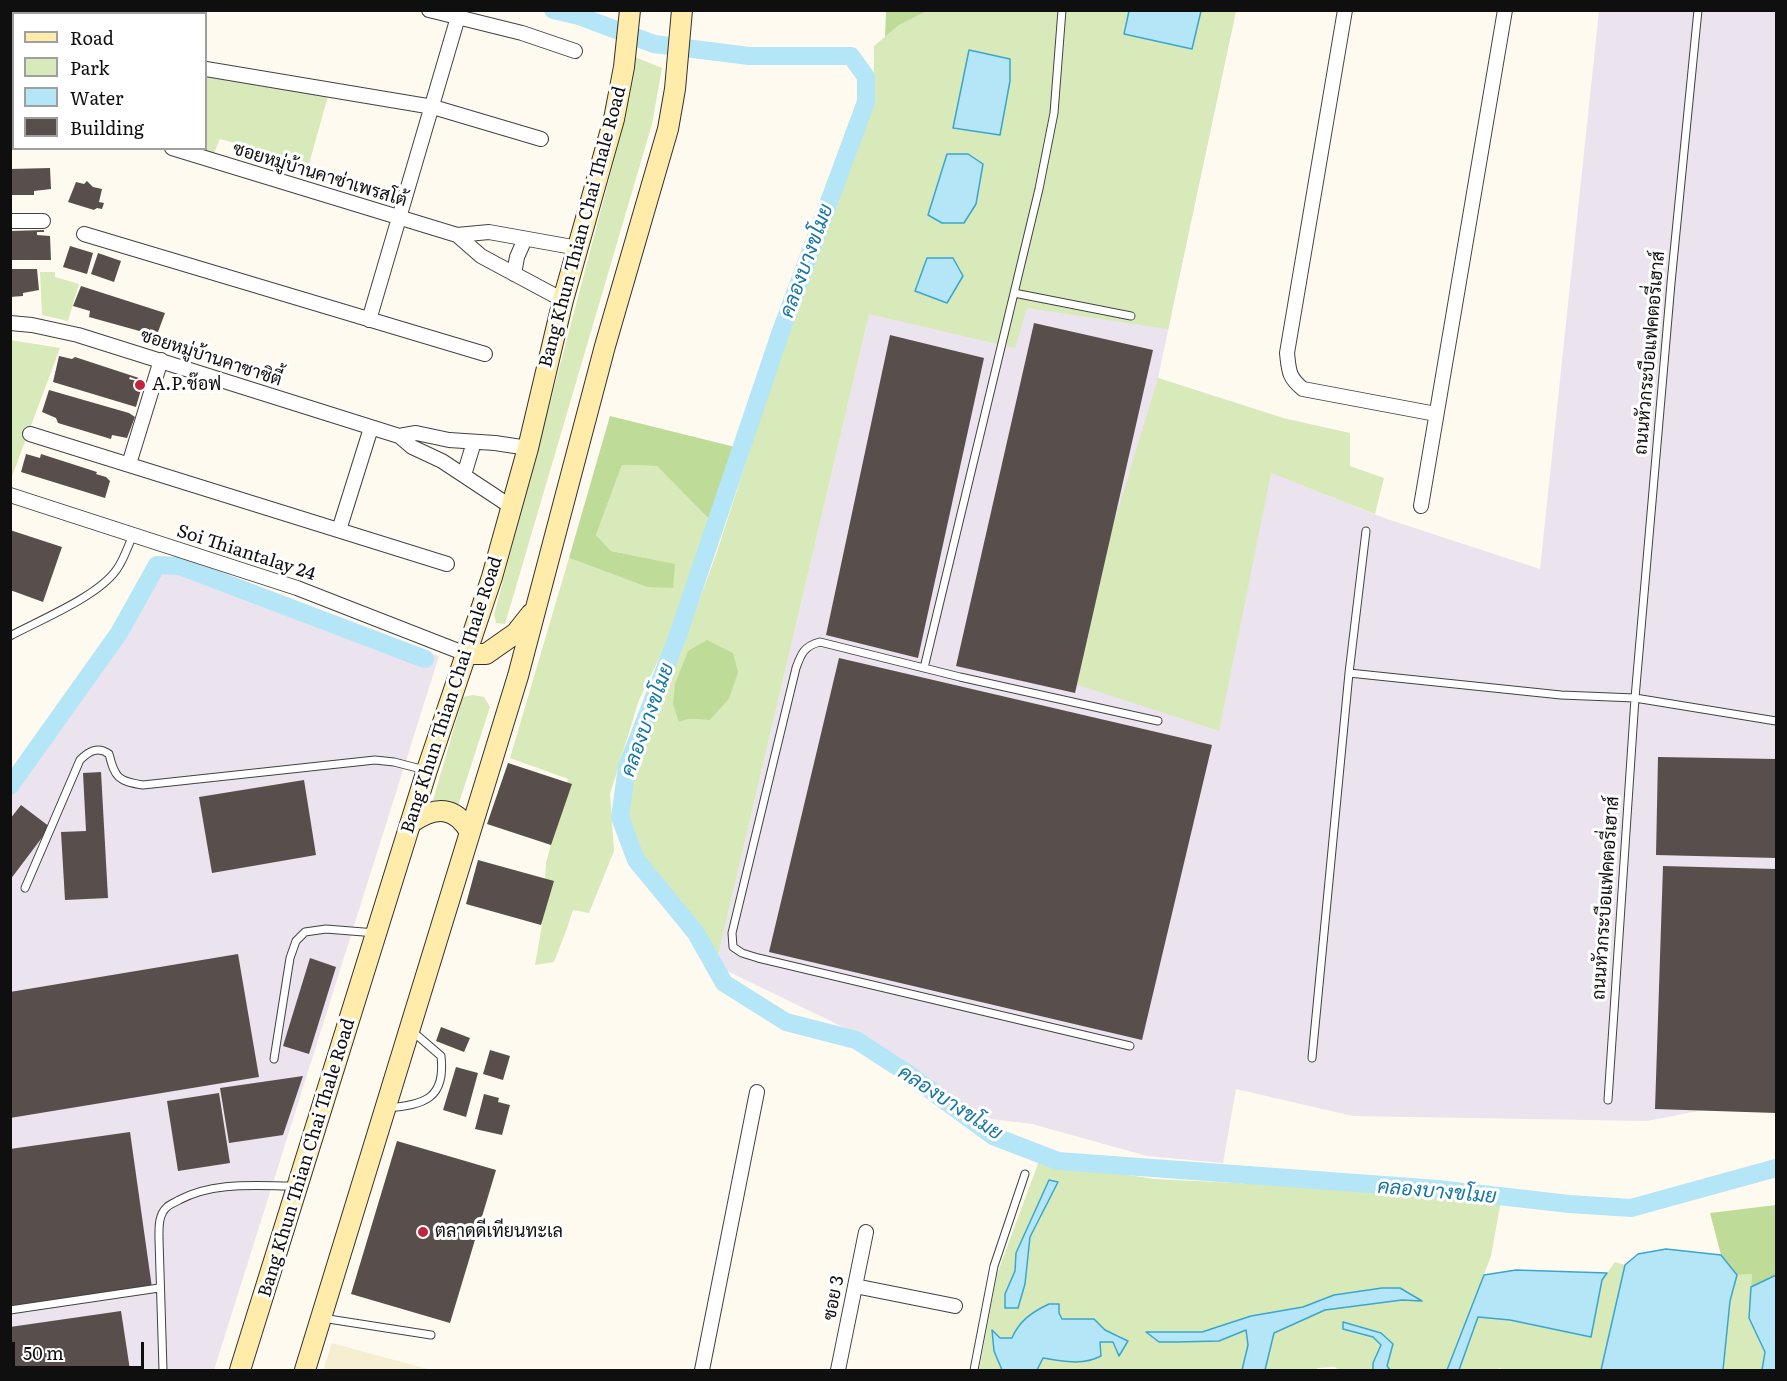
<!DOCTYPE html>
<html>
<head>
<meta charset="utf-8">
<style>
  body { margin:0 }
  #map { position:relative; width:1787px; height:1381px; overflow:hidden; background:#fffaf0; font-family:Literata,serif }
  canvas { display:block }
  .frame { position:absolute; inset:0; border:12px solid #0f0f0f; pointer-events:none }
  .legend { position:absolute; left:12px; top:12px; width:195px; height:138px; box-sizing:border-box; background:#fff; border:2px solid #9f9f9f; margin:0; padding:8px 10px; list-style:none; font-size:18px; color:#0f0f0f }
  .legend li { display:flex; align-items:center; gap:12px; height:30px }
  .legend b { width:30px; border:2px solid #9f9f9f }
  .scale { position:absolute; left:12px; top:1342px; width:132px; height:27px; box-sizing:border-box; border:3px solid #0f0f0f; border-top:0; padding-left:8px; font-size:18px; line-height:21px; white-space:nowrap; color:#0f0f0f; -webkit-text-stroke:4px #fff; paint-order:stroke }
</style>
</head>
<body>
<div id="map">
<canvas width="1787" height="1381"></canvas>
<div class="frame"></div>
<ul class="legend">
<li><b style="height:8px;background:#ffecab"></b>Road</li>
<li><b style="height:16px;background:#d8eab9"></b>Park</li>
<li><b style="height:16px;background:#b4e6f7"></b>Water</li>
<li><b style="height:16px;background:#584e4b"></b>Building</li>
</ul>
<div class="scale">50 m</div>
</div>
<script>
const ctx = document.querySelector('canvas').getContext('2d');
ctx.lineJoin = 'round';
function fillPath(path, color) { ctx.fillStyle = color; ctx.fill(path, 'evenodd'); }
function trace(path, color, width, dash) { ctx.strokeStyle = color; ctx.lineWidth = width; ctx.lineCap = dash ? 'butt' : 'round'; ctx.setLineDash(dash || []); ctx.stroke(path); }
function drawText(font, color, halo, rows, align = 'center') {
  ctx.font = font + ' Literata,Sarabun,serif'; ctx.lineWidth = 6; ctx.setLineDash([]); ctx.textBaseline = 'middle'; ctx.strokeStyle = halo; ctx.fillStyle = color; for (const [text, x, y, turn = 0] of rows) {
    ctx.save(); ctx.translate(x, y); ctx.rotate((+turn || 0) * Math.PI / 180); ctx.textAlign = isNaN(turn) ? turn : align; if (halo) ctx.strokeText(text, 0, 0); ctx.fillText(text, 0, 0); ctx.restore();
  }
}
const industrial = new Path2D(`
  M 940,11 L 1236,11 L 1158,378 L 1283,418 L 1272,473 L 1387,519 L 1540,569 L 1599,11 L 1776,11 L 1776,1096 L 1647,1121 L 1353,1116 L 1236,1089 L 1223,1163 L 1147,1156 L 1032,1124 L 975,1117 L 882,1046 L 719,967 L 718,956 Z
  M 155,556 L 439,656 L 214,1370 L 11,1370 L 11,797 Z`);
const farmland = new Path2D(`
  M 332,1343 L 431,1370 L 323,1370 Z`);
const green = new Path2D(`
  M 927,11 L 1236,11 L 1168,329 L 1027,308 L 1015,348 L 869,314 L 718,956 L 700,928 L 642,856 L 626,818 L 632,773 L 675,666 L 717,552 L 777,366 L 866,120 L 874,86 L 874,46 L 899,25 ZM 729,699 L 710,720 L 688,719 L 679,722 Z
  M 13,48 L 13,105 L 11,105 L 11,49 Z
  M 635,57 L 662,68 L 652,124 L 505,624 L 496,623 L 494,615 L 620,138 Z
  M 206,75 L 328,96 L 309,164 L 220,139 L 214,153 L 200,149 L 206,148 Z
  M 40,272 L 55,272 L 55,277 L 79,284 L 68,321 L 42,315 Z
  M 10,340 L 60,348 L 11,479 L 10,479 Z
  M 1158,378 L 1283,418 L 1350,433 L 1350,466 L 1384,478 L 1375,514 L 1271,473 L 1219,731 L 1066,681 Z
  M 622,465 L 657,466 L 709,519 L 670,636 L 639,700 L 610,794 L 614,851 L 589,913 L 573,910 L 566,931 L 554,962 L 535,965 L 542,925 L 546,863 L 568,779 L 510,758 L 569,558 L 647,587 L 674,564 L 611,551 L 596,535 Z
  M 473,695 L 484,697 L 490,707 L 458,806 L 451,801 L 433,800 L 463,697 Z
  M 1039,1161 L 1154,1179 L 1358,1189 L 1501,1201 L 1491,1256 L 1447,1370 L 1390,1370 L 1387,1366 L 1393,1344 L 1343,1323 L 1343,1329 L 1373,1337 L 1381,1346 L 1373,1363 L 1373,1370 L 1338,1370 L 1335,1367 L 1317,1368 L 1317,1370 L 1265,1370 L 1274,1333 L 1325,1310 L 1402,1300 L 1420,1301 L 1400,1288 L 1382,1288 L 1334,1295 L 1303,1307 L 1251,1316 L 1202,1332 L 1146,1332 L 1159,1342 L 1219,1341 L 1246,1330 L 1248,1345 L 1242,1370 L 1037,1370 L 1043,1358 L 1069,1362 L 1100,1342 L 1113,1342 L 1119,1356 L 1121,1336 L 1105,1330 L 1094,1319 L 1062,1319 L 1059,1313 L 1012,1338 L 1000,1338 L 992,1331 L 994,1351 L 1002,1370 L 979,1370 L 997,1274 ZM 1049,1181 L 1057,1182 L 1030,1237 L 1025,1284 L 1005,1308 L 1005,1294 L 1015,1271 L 1017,1253 Z
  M 1615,1262 L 1625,1265 L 1601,1370 L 1504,1370 L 1499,1368 L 1498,1370 L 1459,1370 L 1478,1317 L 1510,1320 L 1591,1336 L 1602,1280 Z
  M 1752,1274 L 1749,1318 L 1765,1352 L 1762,1370 L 1723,1370 L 1730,1301 L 1737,1275 Z`);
const forest = new Path2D(`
  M 886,11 L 886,10 L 927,11 L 899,25 L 885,37 Z
  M 610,416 L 735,447 L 709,519 L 657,466 L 622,465 L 596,535 L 611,551 L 675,564 L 673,588 L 647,587 L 569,558 Z
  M 707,640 L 733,653 L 738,672 L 729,699 L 710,720 L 688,719 L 679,722 L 673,704 L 675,684 L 688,651 Z
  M 1776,1205 L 1776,1276 L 1751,1287 L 1752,1274 L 1737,1275 L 1721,1255 L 1710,1213 Z`);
const water = new Path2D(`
  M 1129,11 L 1201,11 L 1192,49 L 1124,34 Z
  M 969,50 L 1010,59 L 1010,81 L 1000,135 L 953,128 Z
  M 947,154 L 968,154 L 983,164 L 976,204 L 964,223 L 942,223 L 928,215 Z
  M 927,258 L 953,258 L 963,276 L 947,303 L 915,291 Z
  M 1049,1180 L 1058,1182 L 1030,1237 L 1025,1284 L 1018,1308 L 1005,1308 L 1005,1294 L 1015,1271 L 1016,1253 Z
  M 1666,1249 L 1721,1255 L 1737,1275 L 1730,1301 L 1723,1370 L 1601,1370 L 1625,1265 L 1638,1254 Z
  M 1516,1270 L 1607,1273 L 1602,1280 L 1591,1337 L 1510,1320 L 1478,1317 L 1459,1370 L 1447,1370 L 1484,1275 Z
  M 1774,1276 L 1776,1276 L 1776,1370 L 1762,1370 L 1765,1352 L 1749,1318 L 1751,1287 Z
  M 1382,1288 L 1400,1288 L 1422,1301 L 1402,1300 L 1325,1310 L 1274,1333 L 1265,1370 L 1242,1370 L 1248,1345 L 1246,1330 L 1219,1341 L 1177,1342 L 1159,1342 L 1146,1332 L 1202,1332 L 1251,1316 L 1303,1307 L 1334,1295 Z
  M 1049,1304 L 1059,1304 L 1059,1313 L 1062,1319 L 1094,1319 L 1105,1330 L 1128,1341 L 1119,1356 L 1113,1342 L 1100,1342 L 1101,1356 C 1082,1366 1063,1361 1043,1358 L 1037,1370 L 1002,1370 L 994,1351 L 992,1330 L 1000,1338 L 1012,1338 C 1019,1321 1032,1312 1049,1304 Z
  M 1343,1322 L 1381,1333 L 1393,1344 L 1387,1366 L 1390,1370 L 1373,1370 L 1373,1363 L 1381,1345 L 1373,1337 L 1343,1329 Z`);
const canal = new Path2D(`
  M 553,10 L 579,16 L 654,44 L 749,56 L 851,56 L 866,77 L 866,102 L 780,334 L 678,635 L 627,767 L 620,817 L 636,860 L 696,933 L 724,983 L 786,1022 L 856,1040 L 907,1073 L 993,1136 L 1058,1161 L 1438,1189 L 1569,1204 L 1631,1208 L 1776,1168
  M 10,786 L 119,633 L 157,565 L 180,566 L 425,659`);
const building = new Path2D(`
  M 50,168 L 51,189 L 34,191 L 34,195 L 10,195 L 10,169 Z
  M 87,181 L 93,187 L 102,189 L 99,202 L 104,203 L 102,209 L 97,208 L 94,210 L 68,202 L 76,182 L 84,184 Z
  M 44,230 L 44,232 L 37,232 L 37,235 L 50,236 L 51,260 L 10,260 L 10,231 Z
  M 70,246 L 93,253 L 87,274 L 63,267 Z
  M 98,253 L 121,261 L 114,282 L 91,274 Z
  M 10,269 L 37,269 L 39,290 L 23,293 L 23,296 L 10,297 Z
  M 81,286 L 165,313 L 158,332 L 153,331 L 152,332 L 144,329 L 143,332 L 89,317 L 90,311 L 73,306 Z
  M 1034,323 L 1153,350 L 1075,693 L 956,666 Z
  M 890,335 L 984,358 L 918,658 L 826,635 Z
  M 59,356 L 72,359 L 75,357 L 139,378 L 138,380 L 130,377 L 129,379 L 137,381 L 137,383 L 142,386 L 136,407 L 53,382 Z
  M 49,390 L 129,413 L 135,417 L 127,438 L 112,435 L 111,439 L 58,423 L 56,418 L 42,412 Z
  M 26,454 L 40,458 L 41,454 L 97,472 L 96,474 L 106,477 L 110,481 L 105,498 L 21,472 Z
  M 10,530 L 62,547 L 43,602 L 10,590 Z
  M 839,658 L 1212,745 L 1142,1040 L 769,952 Z
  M 1658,757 L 1776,759 L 1776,858 L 1656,855 Z
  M 508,763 L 572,784 L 551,845 L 487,824 Z
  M 101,772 L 108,898 L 65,900 L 61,832 L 86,831 L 83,773 Z
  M 304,780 L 316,855 L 212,873 L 199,797 Z
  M 21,805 L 50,827 L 10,880 L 10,819 Z
  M 478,860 L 554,881 L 541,925 L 466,904 Z
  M 1663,866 L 1776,869 L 1776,1113 L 1655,1109 Z
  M 238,954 L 259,1077 L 10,1118 L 10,992 Z
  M 310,958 L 336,967 L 309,1054 L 283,1046 Z
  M 441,1027 L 470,1038 L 464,1052 L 436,1041 Z
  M 490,1050 L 510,1056 L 503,1080 L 483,1074 Z
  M 456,1067 L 478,1073 L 466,1117 L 443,1110 Z
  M 303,1076 L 283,1135 L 229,1143 L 220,1088 Z
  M 219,1093 L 230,1163 L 178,1171 L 167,1101 Z
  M 484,1094 L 499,1098 L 498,1102 L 510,1105 L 502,1135 L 475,1129 Z
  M 130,1132 L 152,1288 L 10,1308 L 10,1149 Z
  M 397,1141 L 496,1170 L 450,1323 L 351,1294 Z
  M 121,1311 L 130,1370 L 10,1370 L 10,1327 Z`);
const service = new Path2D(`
  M 1014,293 L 1131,316
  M 10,636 C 40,620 99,596 117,569 C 124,559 128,546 133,535
  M 924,668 L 1039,189 L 1054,113 L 1062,10
  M 1349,673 L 1561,695 L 1635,698 L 1776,721
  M 25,888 L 80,760 C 89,751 98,746 109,754 C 115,778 118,781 143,785 L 375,760 L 394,762 L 425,770
  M 1130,1046 L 758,958 L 742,953 L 733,947 L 732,933 L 796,668 C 801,654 804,646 820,642 L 960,677 L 1158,721
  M 1312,1058 L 1349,673 L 1366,531
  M 274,1059 L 290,958 L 296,941 L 305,932 L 326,929 L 376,933
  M 1608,1100 L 1635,698 L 1671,283 L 1698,10
  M 387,1108 C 424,1105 446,1099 441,1056 L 412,1031
  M 10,1310 L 159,1288
  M 322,1318 L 431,1335
  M 163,1370 L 159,1239 C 159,1228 158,1215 167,1207 C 170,1204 176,1202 179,1200 C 214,1181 257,1186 296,1186
  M 974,1370 L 994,1266 L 1025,1174`);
const minor = new Path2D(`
  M 429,10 L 522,33 L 575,51
  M 1345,10 L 1287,353 C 1289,370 1288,377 1303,389 L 1436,414
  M 104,14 L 111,10
  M 10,43 L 14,42
  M 206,69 L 433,107 L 541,139
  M 10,113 L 14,113
  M 172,148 L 457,235 L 481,256 L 563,300
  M 10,221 L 43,221
  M 84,234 L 485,354
  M 457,235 L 489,232 L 578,248
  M 514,274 L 517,257 L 525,239
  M 369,320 L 458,17
  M 10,323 L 32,325 L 78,335 L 399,436 L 416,433 L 449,440 L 495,443 L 528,448
  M 30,434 L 447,564
  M 399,436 L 412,447 L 442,461 L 510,506
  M 129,464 L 161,360
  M 464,475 L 474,442
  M 10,495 L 297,588 L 466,654
  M 1421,506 L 1505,10
  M 339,530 L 371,428
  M 855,1286 L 955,1306
  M 702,1370 L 757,1092
  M 838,1370 L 866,1232`);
const secondary = new Path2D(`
  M 466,654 L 486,654 L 516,633 L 531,614
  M 412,822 C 436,806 455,806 470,832
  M 240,1370 L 427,770 L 492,577 L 528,448 L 563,300 L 614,119 L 624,67 L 630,10
  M 305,1370 L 518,676 L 605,346 L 668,129 L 675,89 L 682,10`);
const markers = [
  [140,385,6,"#c1243e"],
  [423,1232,6,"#c1243e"]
];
const streetNames = [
  ["ซอยหมู่บ้านคาซ่าเพรสโต้",320,175,17],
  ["Bang Khun Thian Chai Thale Road",583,227,-75],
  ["ถนนหัวกระบือแฟคตอรี่เฮาส์",1650,353,-85],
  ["ซอยหมู่บ้านคาซาซิตี้",211,358,18],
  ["Soi Thiantalay 24",246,553,18],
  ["Bang Khun Thian Chai Thale Road",452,695,-72],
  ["ถนนหัวกระบือแฟคตอรี่เฮาส์",1606,898,-86],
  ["Bang Khun Thian Chai Thale Road",307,1158,-73],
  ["ซอย 3",834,1298,-79]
];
const poiNames = [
  ["A.P.ช๊อฟ",152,385],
  ["ตลาดดีเทียนทะเล",435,1232]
];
const waterNames = [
  ["คลองบางขโมย",807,261,-70],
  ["คลองบางขโมย",648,720,-70],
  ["คลองบางขโมย",950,1103,33],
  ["คลองบางขโมย",1437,1192,5]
];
fillPath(industrial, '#ebe3ed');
fillPath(farmland, '#f5eed0');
fillPath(green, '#d8eab9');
fillPath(forest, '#bedb98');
fillPath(water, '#b4e6f7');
trace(water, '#3aa6cf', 1.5);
trace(canal, '#b4e6f7', 18);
fillPath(building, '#584e4b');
trace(service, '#424242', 9);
trace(minor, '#424242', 16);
trace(secondary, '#313131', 22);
trace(service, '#fff', 7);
trace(minor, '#fff', 14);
trace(secondary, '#ffecab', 20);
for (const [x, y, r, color] of markers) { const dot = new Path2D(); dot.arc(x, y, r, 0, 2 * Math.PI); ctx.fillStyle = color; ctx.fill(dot); trace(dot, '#fff', 2); }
drawText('18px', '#0f0f0f', '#fff', streetNames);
drawText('18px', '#0f0f0f', '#fff', poiNames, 'left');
drawText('italic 20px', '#1576a3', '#fff', waterNames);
</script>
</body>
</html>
